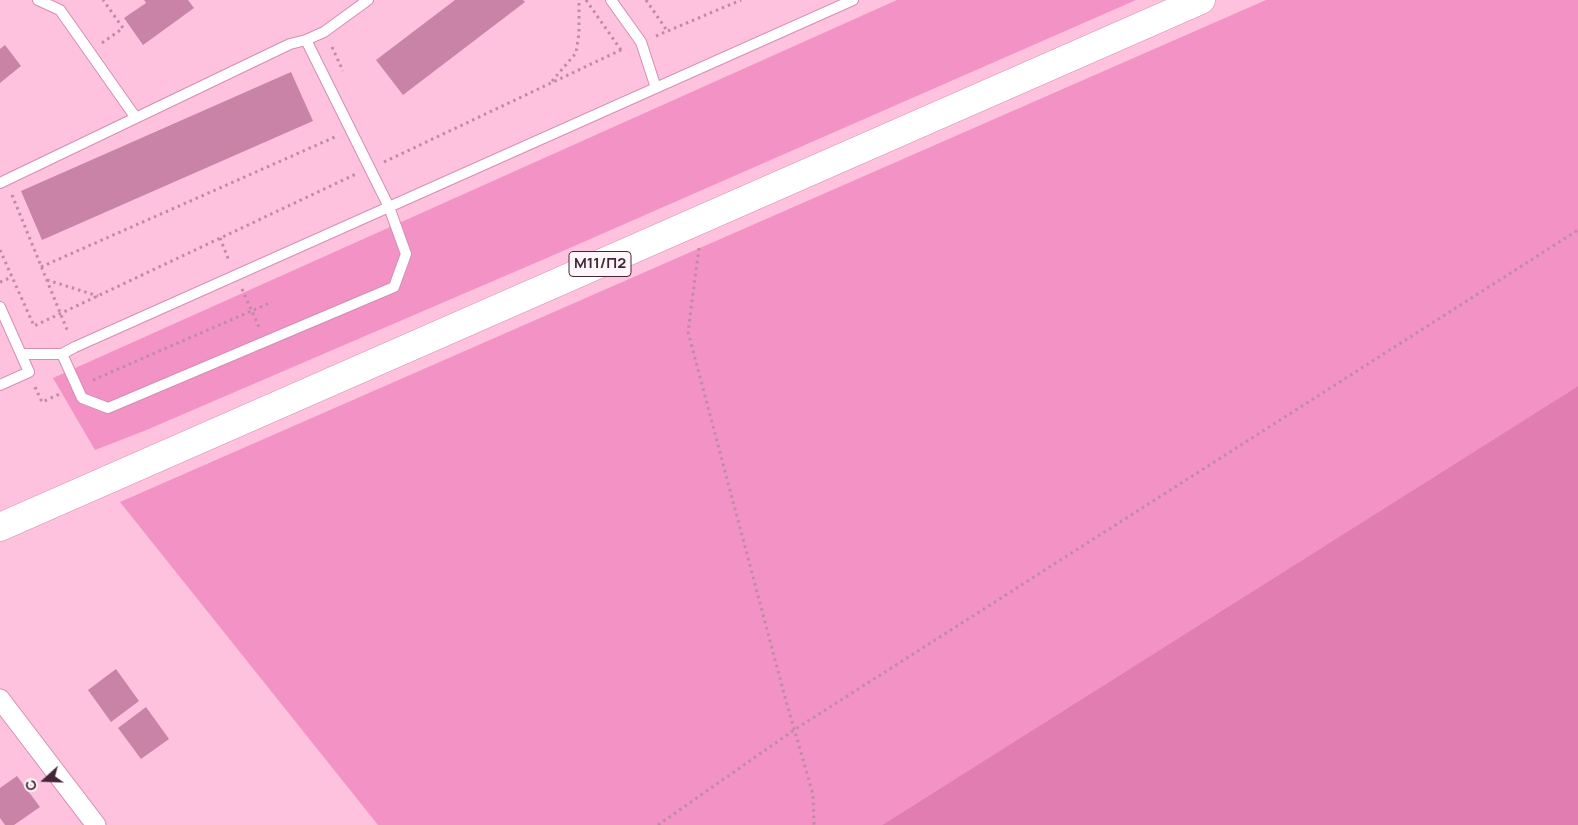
<!DOCTYPE html>
<html>
<head>
<meta charset="utf-8">
<style>
  body { margin:0 }
  #map { position:relative; width:1578px; height:825px; overflow:hidden; background:#fec2df; font-family:Manrope,sans-serif }
  canvas { display:block }
  .north { position:absolute; left:20px; top:755px; width:50px; height:50px; -webkit-text-stroke:4px #fdf5f8; paint-order:stroke; rotate:250deg; font-size:14px; font-weight:700; line-height:20px; text-align:center; color:#442736 }
  .north::after { content:''; display:block; margin:auto; width:18px; height:22px; background:#442736; clip-path:polygon(50% 0,100% 100%,50% 72%,0 100%) }
</style>
</head>
<body>
<div id="map">
<canvas width="1578" height="825"></canvas>
<div class="north">С</div>
</div>
<script>
const ctx = document.querySelector('canvas').getContext('2d');
ctx.lineJoin = 'round';
function fillPath(path, color) { ctx.fillStyle = color; ctx.fill(path, 'evenodd'); }
function trace(path, color, width, dash) { ctx.strokeStyle = color; ctx.lineWidth = width; ctx.lineCap = dash ? 'butt' : 'round'; ctx.setLineDash(dash || []); ctx.stroke(path); }
function drawText(font, color, halo, rows, align = 'center') {
  ctx.font = font + ' Manrope,sans-serif'; ctx.lineWidth = 5; ctx.setLineDash([]); ctx.textBaseline = 'middle'; ctx.strokeStyle = halo; ctx.fillStyle = color; for (const [text, x, y, turn = 0] of rows) {
    ctx.save(); ctx.translate(x, y); ctx.rotate((+turn || 0) * Math.PI / 180); ctx.textAlign = isNaN(turn) ? turn : align; if (halo) ctx.strokeText(text, 0, 0); ctx.fillText(text, 0, 0); ctx.restore();
  }
}
const green = new Path2D(`
  M 897,0 L 1136,0 L 556,254 L 144,431 L 95,450 L 53,378 Z
  M 1266,0 L 1578,0 L 1578,386 L 882,825 L 378,825 L 120,502 Z`);
const forest = new Path2D(`
  M 1578,386 L 1578,825 L 882,825 Z`);
const building = new Path2D(`
  M 144,0 L 188,0 L 194,8 L 143,45 L 124,18 L 146,3 Z
  M 455,0 L 523,0 L 525,2 L 403,95 L 376,60 Z
  M 5,45 L 21,66 L 0,83 L 0,49 Z
  M 291,72 L 313,121 L 42,240 L 21,191 Z
  M 116,669 L 139,701 L 111,722 L 88,690 Z
  M 146,707 L 169,739 L 141,759 L 118,728 Z
  M 17,776 L 40,807 L 14,825 L 5,825 L 0,818 L 0,788 Z`);
const path = new Path2D(`
  M 586,0 L 621,50
  M 646,0 L 668,32
  M 656,36 L 741,0
  M 102,43 L 123,28 L 103,0
  M 332,47 L 343,71
  M 552,81 L 576,53 L 579,33 L 579,0
  M 384,162 L 625,48
  M 12,195 L 68,332
  M 220,238 L 229,261
  M 699,248 L 688,332 L 786,701 L 813,794 L 814,825
  M 0,250 L 34,326 L 356,174
  M 41,267 L 335,137
  M 47,280 L 98,296
  M 0,282 L 12,277
  M 242,289 L 259,327
  M 93,380 L 272,302
  M 35,387 L 42,402 L 62,393
  M 658,825 L 794,730 L 1578,230`);
const lane = new Path2D(`
  M 38,0 L 60,10 L 136,118
  M 611,0 L 641,42 L 656,88
  M 0,183 L 290,44 L 306,40
  M 0,307 L 29,372 L 0,385
  M 21,354 L 62,354 L 75,347 L 853,0
  M 62,354 L 82,398 L 108,408 L 394,287 L 406,254 L 389,207 L 306,40 L 324,32 L 368,0`);
const street = new Path2D(`
  M 0,699 L 96,825`);
const highway = new Path2D(`
  M 0,527 L 1201,0`);
const shields = [
  [600,264,62]
];
const shieldNames = [
  ["М11/П2",600,264]
];
fillPath(green, '#f392c4');
fillPath(forest, '#e17db1');
fillPath(building, '#c983a6');
trace(lane, '#d58eb1', 12);
trace(street, '#d58eb1', 21);
trace(highway, '#d58eb1', 29);
trace(path, '#bd8ca4', 3, [2.5, 4]);
trace(lane, '#fff', 10);
trace(street, '#fff', 19);
trace(highway, '#fff', 28);
for (const [x, y, w] of shields) { const box = new Path2D(); box.roundRect(x - w / 2, y - 12.5, w, 25, 4); ctx.fillStyle = '#fdf5f8'; ctx.fill(box); trace(box, '#442736', 1); }
drawText('bold 15px', '#442736', null, shieldNames);
</script>
</body>
</html>
